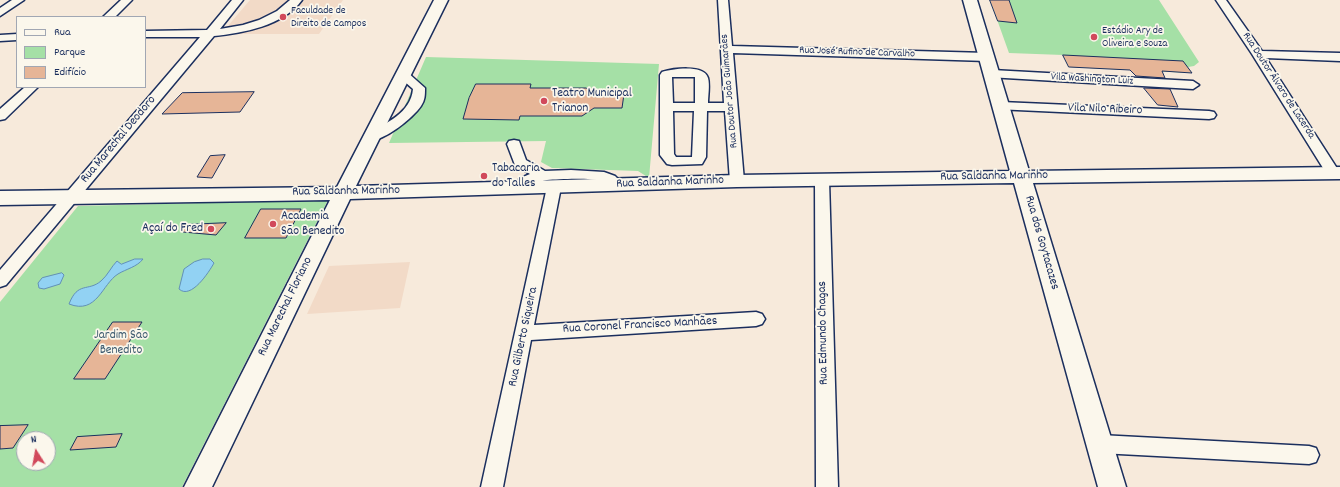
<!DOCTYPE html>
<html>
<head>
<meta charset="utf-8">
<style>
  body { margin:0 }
  #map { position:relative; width:1340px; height:487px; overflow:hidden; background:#f7eadb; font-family:Dekko,sans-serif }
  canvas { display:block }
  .legend { position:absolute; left:16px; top:16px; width:130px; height:72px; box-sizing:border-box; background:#fbf7ec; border:1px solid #a1a7b3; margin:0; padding:5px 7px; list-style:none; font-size:12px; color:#1b2f5e }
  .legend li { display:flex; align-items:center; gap:8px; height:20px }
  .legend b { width:20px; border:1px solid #a1a7b3 }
  .north { position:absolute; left:16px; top:431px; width:40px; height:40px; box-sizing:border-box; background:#fbf7ec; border:1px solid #a1a7b3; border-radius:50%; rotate:349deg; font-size:11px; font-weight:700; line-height:16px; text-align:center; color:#1b2f5e }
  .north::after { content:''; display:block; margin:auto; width:14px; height:18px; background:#d1495b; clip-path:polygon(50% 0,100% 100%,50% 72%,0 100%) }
</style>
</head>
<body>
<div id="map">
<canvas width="1340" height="487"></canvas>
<ul class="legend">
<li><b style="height:5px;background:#fbf7ec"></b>Rua</li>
<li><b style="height:11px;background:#a5e0a6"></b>Parque</li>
<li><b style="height:11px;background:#e6b597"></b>Edifício</li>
</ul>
<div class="north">N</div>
</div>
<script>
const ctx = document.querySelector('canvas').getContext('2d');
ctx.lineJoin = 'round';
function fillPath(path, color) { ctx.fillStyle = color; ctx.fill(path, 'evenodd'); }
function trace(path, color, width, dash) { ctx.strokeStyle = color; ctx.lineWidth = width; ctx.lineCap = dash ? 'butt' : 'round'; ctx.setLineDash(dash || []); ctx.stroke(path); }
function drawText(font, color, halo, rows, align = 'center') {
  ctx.font = font + ' Dekko,sans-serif'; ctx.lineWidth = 3.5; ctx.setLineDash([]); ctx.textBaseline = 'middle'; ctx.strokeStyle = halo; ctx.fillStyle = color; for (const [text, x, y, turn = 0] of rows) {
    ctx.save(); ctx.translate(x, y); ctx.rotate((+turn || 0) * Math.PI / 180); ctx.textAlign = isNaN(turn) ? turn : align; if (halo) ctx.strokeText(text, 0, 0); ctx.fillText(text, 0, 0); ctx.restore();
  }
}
const built = new Path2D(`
  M 250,0 L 343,0 L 319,34 L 221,34 Z
  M 410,262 L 400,308 L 307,314 L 329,266 Z`);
const green = new Path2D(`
  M 990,0 L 1159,0 L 1199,62 L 1194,66 L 1188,67 L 1192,73 L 1069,67 L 1063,55 L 1009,53 Z
  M 426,57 L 659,64 L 649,178 L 638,171 L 552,168 L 541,162 L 546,141 L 389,143 Z
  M 328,200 L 182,487 L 0,487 L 0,302 L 78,206 ZM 24,439 L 48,439 L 48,463 L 24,463 Z`);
const water = new Path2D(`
  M 135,259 L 143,259 C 137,267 126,269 118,274 C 102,284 97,315 69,304 C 78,281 88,292 101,281 C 108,275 111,267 117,261 L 121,264 Z
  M 203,259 L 210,259 L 214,263 C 209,272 191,300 179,289 L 184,269 L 194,262 Z
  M 62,273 L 64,275 L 60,284 L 44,289 L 39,288 L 38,283 L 42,278 Z`);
const building = new Path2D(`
  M 990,0 L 1009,0 L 1017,23 L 998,21 Z
  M 1063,55 L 1183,61 L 1192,73 L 1162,71 L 1165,78 L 1136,76 L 1130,70 L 1069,67 Z
  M 476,84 L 531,84 L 530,88 L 586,88 L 596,94 L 624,94 L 622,108 L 594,108 L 582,116 L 520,116 L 519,120 L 463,119 L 469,98 Z
  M 1144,88 L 1170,89 L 1178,107 L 1158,105 Z
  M 254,92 L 240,112 L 162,114 L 182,93 Z
  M 225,155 L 212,178 L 197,177 L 210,156 Z
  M 261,209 L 301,209 L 286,238 L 245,238 Z
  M 226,223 L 216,235 L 183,232 L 183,225 Z
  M 113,322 L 142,322 L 105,379 L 74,379 Z
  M 28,425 L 13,448 L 0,449 L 0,426 Z
  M 122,434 L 116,447 L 70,450 L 77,437 Z`);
const minor = new Path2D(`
  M 12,0 L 24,0 L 0,16 L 0,8 Z
  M 121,0 L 132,0 L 115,17 L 103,17 Z
  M 232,0 L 243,0 L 220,29 L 243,25 L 259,20 L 277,11 L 290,0 L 302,0 C 283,26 243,33 214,36 L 6,285 L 0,287 L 0,270 L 200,37 L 145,37 L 145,31 L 207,30 Z
  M 718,0 L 728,0 L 732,46 L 987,53 L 993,57 L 987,61 L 733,53 L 744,181 L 742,184 L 732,184 L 730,181 L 725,111 L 707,111 L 706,157 L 702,164 L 672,165 L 667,164 L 660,155 L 660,75 L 662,72 C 672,69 704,64 708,78 C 710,85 708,96 708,103 L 724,103 ZM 672,77 L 695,77 L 695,103 L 673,103 ZM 673,111 L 694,111 L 692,157 L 676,157 L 674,154 Z
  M 1216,0 L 1226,0 L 1262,51 L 1340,53 L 1340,61 L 1266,58 L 1340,173 L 1338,176 L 1328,176 L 1252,54 Z
  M 17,34 L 17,40 L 0,41 L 0,35 Z
  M 992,70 L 1193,81 L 1199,85 L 1193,89 L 988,77 L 986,74 Z
  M 403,71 L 407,72 L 425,88 C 425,95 425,100 421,106 C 413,118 381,144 367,140 L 365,137 L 367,134 C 386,123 411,113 413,89 L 397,75 Z
  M 25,87 L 38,87 L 5,119 L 0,120 L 0,109 Z
  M 1001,102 L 1209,111 L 1214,112 L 1216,115 L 1214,118 L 1209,119 L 996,109 L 994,106 L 996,103 Z
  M 514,140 L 519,141 L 526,160 L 545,171 L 571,170 L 604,172 L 615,176 L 624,185 L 622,188 L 617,190 C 611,188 609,184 604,182 C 592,177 560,179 547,180 C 533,182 524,194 513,191 L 511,188 C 515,181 522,177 530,174 L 515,165 L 507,144 L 509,141 Z
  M 822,175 L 827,177 L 829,180 L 838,487 L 816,487 L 815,180 L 817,177 Z
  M 554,182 L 559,184 L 561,187 L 534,325 L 756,312 L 762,314 L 765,319 L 762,324 L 756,326 L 531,340 L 503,487 L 481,487 L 547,187 L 549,184 Z
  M 1100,435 L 1309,446 L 1316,448 L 1319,455 L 1316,462 L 1309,464 L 1100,453 L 1093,450 L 1090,444 L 1093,438 Z`);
const major = new Path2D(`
  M 434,0 L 448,0 L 356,186 L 737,175 L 1010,171 L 963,0 L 977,0 L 1029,171 L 1340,167 L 1340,179 L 1033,183 L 1126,487 L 1098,487 L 1014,183 L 737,187 L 350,199 L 212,487 L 184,487 L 330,200 L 0,205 L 0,191 L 337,187 Z`);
const markers = [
  [283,17,4,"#d1495b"],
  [1094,37,4,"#d1495b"],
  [544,101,4,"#d1495b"],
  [484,176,4,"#d1495b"],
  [273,224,4,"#d1495b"],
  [211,229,4,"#d1495b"]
];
const farPoinames = [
  ["Faculdade de",291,11],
  ["Direito de Campos",291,24],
  ["Estádio Ary de",1102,31],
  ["Oliveira e Souza",1102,44]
];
const farStreetnames = [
  ["Rua José Rufino de Carvalho",857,53,2],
  ["Vila Washington Luiz",1092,80,3],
  ["Rua Doutor Álvaro de Lacerda",1278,86,57],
  ["Rua Doutor João Guimarães",730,91,-95]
];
const poiNames = [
  ["Teatro Municipal",552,94],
  ["Trianon",552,109],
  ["Tabacaria",492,169],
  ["do Talles",492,184],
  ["Academia",281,217],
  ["São Benedito",281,232],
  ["Açaí do Fred",203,229,"right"]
];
const streetNames = [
  ["Vila Nilo Ribeiro",1105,110,2],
  ["Rua Marechal Deodoro",119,140,-50],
  ["Rua Saldanha Marinho",994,177,-1],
  ["Rua Saldanha Marinho",670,183,-2],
  ["Rua Saldanha Marinho",346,192,-1],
  ["Rua dos Goytacazes",1041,243,74],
  ["Rua Marechal Floriano",286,307,-64],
  ["Rua Coronel Francisco Manhães",640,326,-3],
  ["Rua Edmundo Chagas",824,333,-91],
  ["Rua Gilberto Siqueira",524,337,-78]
];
const parkNames = [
  ["Jardim São",121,336],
  ["Benedito",121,351]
];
fillPath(built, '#f2dac7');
fillPath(green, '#a5e0a6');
fillPath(water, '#92d2f3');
trace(water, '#6291b7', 1);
fillPath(building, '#e6b597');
trace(building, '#1b2f5e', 1);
trace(minor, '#1b2f5e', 3);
trace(major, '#1b2f5e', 3);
fillPath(minor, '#fbf7ec');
fillPath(major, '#fbf7ec');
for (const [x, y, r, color] of markers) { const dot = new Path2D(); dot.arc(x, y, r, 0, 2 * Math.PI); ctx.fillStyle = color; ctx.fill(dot); trace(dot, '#fbf7ec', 1.5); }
drawText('11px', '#1b2f5e', '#fbf7ec', farPoinames, 'left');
drawText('11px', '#1b2f5e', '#fbf7ec', farStreetnames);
drawText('13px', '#1b2f5e', '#fbf7ec', poiNames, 'left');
drawText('13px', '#1b2f5e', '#fbf7ec', streetNames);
drawText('13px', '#3e5b70', '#fbf7ec', parkNames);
</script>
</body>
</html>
